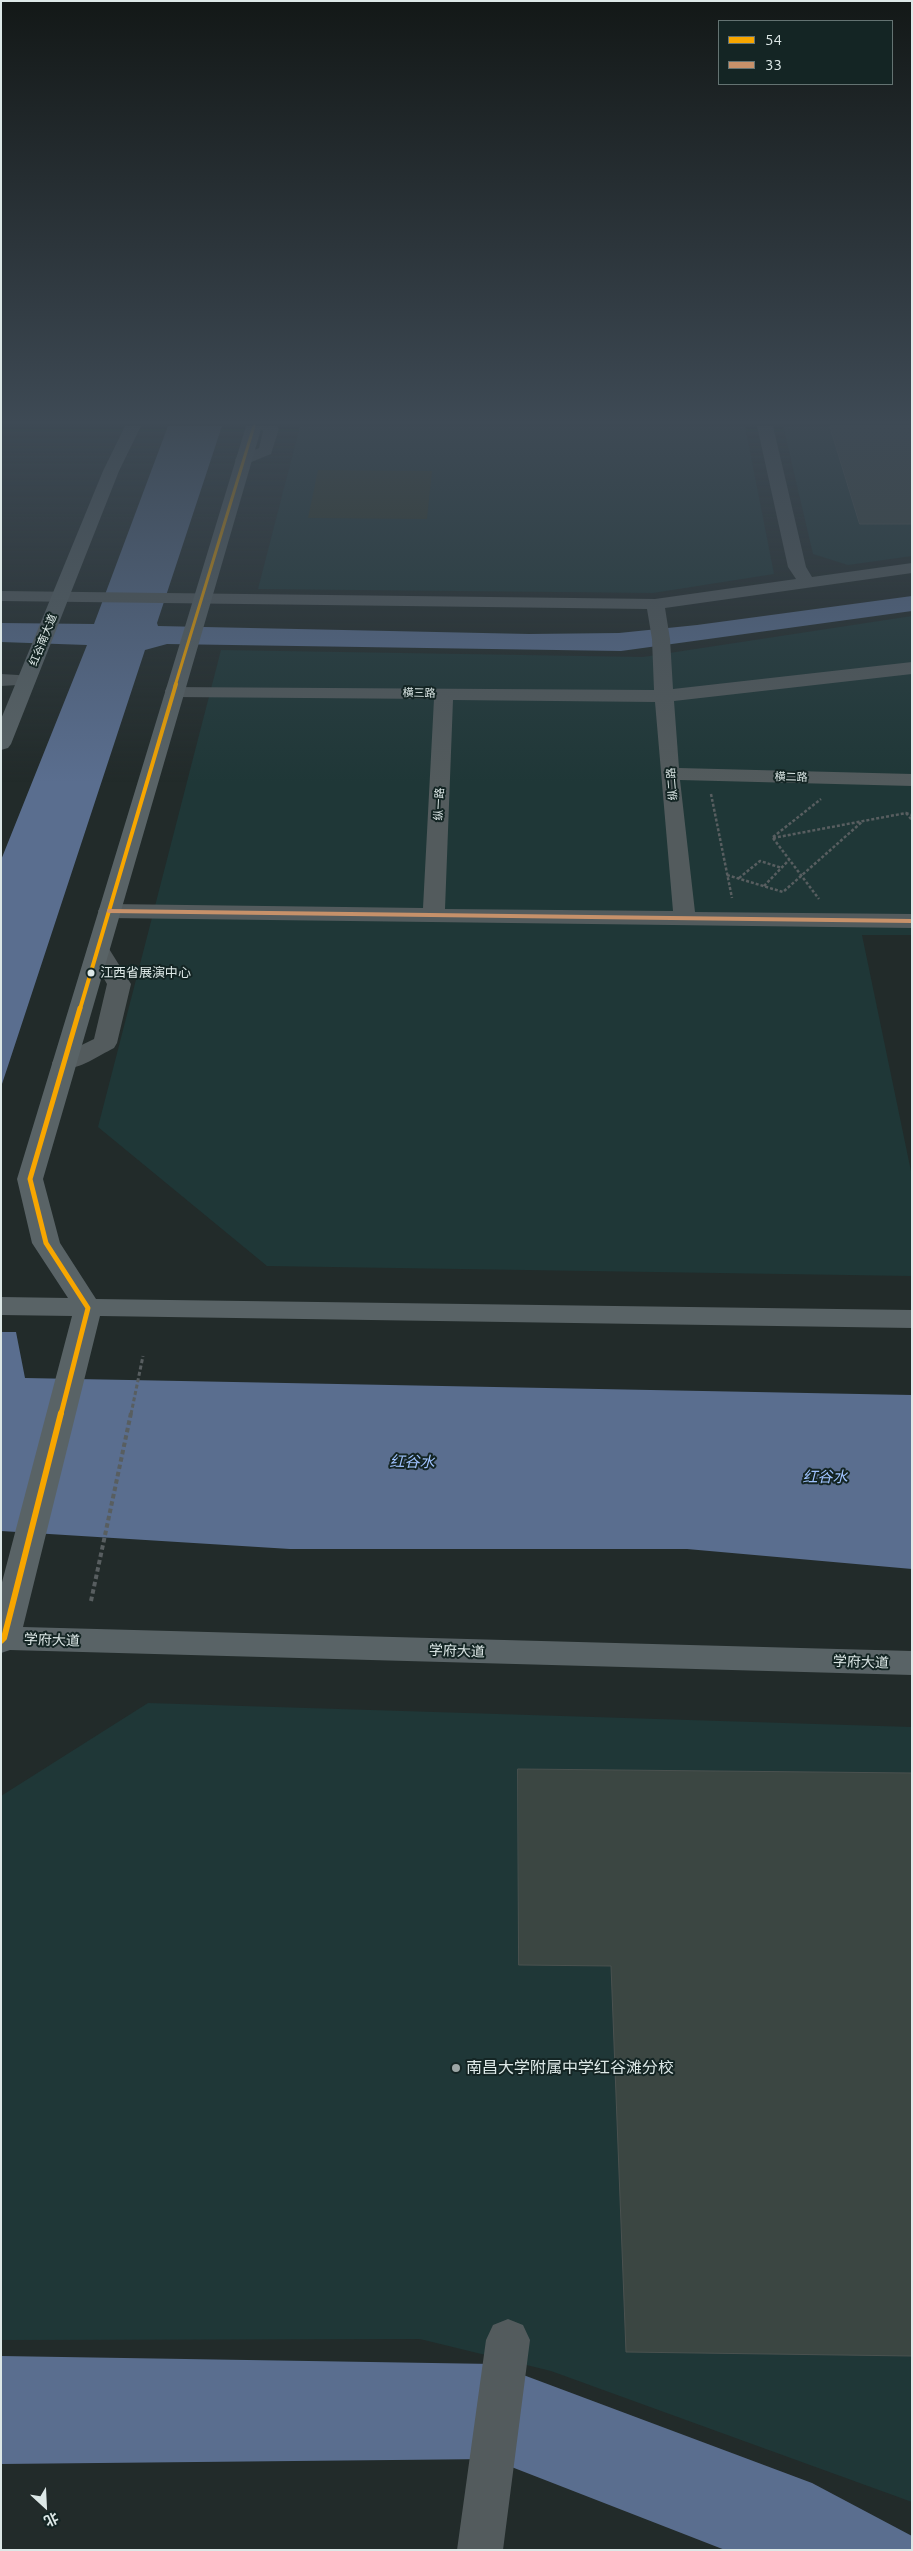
<!DOCTYPE html>
<html>
<head>
<meta charset="utf-8">
<style>
  body { margin:0 }
  #map { position:relative; width:913px; height:2551px; overflow:hidden; background:#222b2a; font-family:Ubuntu,"Noto Sans SC",sans-serif }
  canvas { display:block }
  .frame { position:absolute; inset:0; border:2px solid #dde8e7; pointer-events:none }
  .legend { position:absolute; left:718px; top:20px; width:175px; height:65px; box-sizing:border-box; background:#142524; border:1px solid #647372; margin:0; padding:6px 9px; list-style:none; font-size:15px; color:#dde8e7 }
  .legend li { display:flex; align-items:center; gap:10px; height:25px }
  .legend b { width:25px; border:1px solid #647372 }
  .north { position:absolute; left:20px; top:2481px; width:50px; height:50px; -webkit-text-stroke:4px #142524; paint-order:stroke; rotate:155deg; font-size:14px; font-weight:700; line-height:20px; text-align:center; color:#dde8e7 }
  .north::after { content:''; display:block; margin:auto; width:18px; height:22px; background:#dde8e7; clip-path:polygon(50% 0,100% 100%,50% 72%,0 100%) }
</style>
</head>
<body>
<div id="map">
<canvas width="913" height="2551"></canvas>
<div class="frame"></div>
<ul class="legend">
<li><b style="height:6px;background:#f7a600"></b>54</li>
<li><b style="height:6px;background:#c7916a"></b>33</li>
</ul>
<div class="north">北</div>
</div>
<script>
const ctx = document.querySelector('canvas').getContext('2d');
ctx.lineJoin = 'round';
function fillPath(path, color) { ctx.fillStyle = color; ctx.fill(path, 'evenodd'); }
function trace(path, color, width, dash) { ctx.strokeStyle = color; ctx.lineWidth = width; ctx.lineCap = dash ? 'butt' : 'round'; ctx.setLineDash(dash || []); ctx.stroke(path); }
function drawText(font, color, halo, rows, align = 'center') {
  ctx.font = font + ' Ubuntu,"Noto Sans SC",sans-serif'; ctx.lineWidth = 4; ctx.setLineDash([]); ctx.textBaseline = 'middle'; ctx.strokeStyle = halo; ctx.fillStyle = color; for (const [text, x, y, turn = 0] of rows) {
    ctx.save(); ctx.translate(x, y); ctx.rotate((+turn || 0) * Math.PI / 180); ctx.textAlign = isNaN(turn) ? turn : align; if (halo) ctx.strokeText(text, 0, 0); ctx.fillText(text, 0, 0); ctx.restore();
  }
}
const built = new Path2D(`
  M 300,426 L 745,426 L 774,574 L 653,593 L 258,589 Z
  M 783,426 L 912,426 L 912,556 L 848,565 L 813,554 Z
  M 912,616 L 912,935 L 862,935 L 912,1176 L 912,1276 L 267,1266 L 98,1127 L 221,650 L 643,657 Z
  M 148,1703 L 912,1727 L 912,2502 L 551,2371 L 420,2339 L 1,2340 L 1,1796 Z`);
const green = new Path2D(`
  M 318,470 L 432,471 L 427,519 L 308,518 Z`);
const water = new Path2D(`
  M 168,426 L 222,426 L 157,623 L 158,626 L 529,634 L 619,633 L 697,625 L 912,596 L 912,611 L 621,651 L 167,644 L 145,650 L 1,1087 L 1,860 L 87,645 L 1,642 L 1,623 L 94,624 Z
  M 1,1332 L 16,1332 L 25,1378 L 912,1395 L 912,1569 L 687,1549 L 290,1549 L 1,1531 Z
  M 1,2356 L 494,2364 L 812,2483 L 912,2536 L 912,2550 L 725,2550 L 491,2459 L 1,2464 Z`);
const building = new Path2D(`
  M 830,426 L 912,426 L 912,524 L 860,524 Z
  M 518,1769 L 912,1773 L 912,2356 L 626,2352 L 611,1966 L 519,1965 Z`);
const pathFar2 = new Path2D(`
  M 711,794 L 732,898
  M 906,813 L 912,820
  M 773,837 L 821,799
  M 773,838 L 906,813 L 912,815
  M 773,838 L 819,899
  M 727,875 L 783,892 L 863,821
  M 739,878 L 760,861 L 782,868
  M 764,886 L 789,860`);
const pathFar1 = new Path2D(`
  M 131,1414 L 143,1356`);
const path = new Path2D(`
  M 91,1601 L 131,1413`);
const minor = new Path2D(`
  M 257,426 L 277,426 L 279,429 L 271,454 L 249,463 L 237,463 L 235,460 L 237,457 L 259,448 L 263,431 Z
  M 757,426 L 773,426 L 806,567 L 812,577 L 912,563 L 912,573 L 665,608 L 670,639 L 673,689 L 912,662 L 912,674 L 674,701 L 679,768 L 912,774 L 912,786 L 680,780 L 695,912 L 912,914 L 912,928 L 109,918 L 101,916 L 98,911 L 101,906 L 109,904 L 423,908 L 434,699 L 174,697 L 167,695 L 165,691 L 167,687 L 654,690 L 652,639 L 647,609 L 1,601 L 1,591 L 655,599 L 796,579 L 788,567 ZM 453,700 L 655,702 L 673,911 L 445,909 Z
  M 1,674 L 34,676 L 36,680 L 34,684 L 1,686 Z
  M 98,942 L 106,944 L 131,984 L 117,1043 L 114,1048 C 96,1057 75,1073 55,1068 L 52,1063 L 55,1058 L 94,1039 L 107,984 L 87,949 L 90,944 Z
  M 508,2319 L 523,2325 L 530,2340 L 503,2550 L 457,2550 L 486,2340 L 493,2325 Z`);
const major = new Path2D(`
  M 125,426 L 141,426 L 119,471 L 11,744 L 8,748 L 1,750 L 1,719 L 103,471 Z
  M 246,426 L 262,426 L 43,1179 L 60,1243 L 96,1299 L 912,1310 L 912,1328 L 100,1316 L 23,1627 L 912,1651 L 912,1675 L 10,1650 L 1,1653 L 1,1586 L 72,1316 L 1,1315 L 1,1297 L 68,1298 L 32,1243 L 17,1179 Z`);
const bus1Far3 = new Path2D(`
  M 175,686 L 254,426`);
const bus1Far2 = new Path2D(`
  M 80,1009 L 176,684`);
const bus1Far1 = new Path2D(`
  M 61,1414 L 88,1308 L 46,1243 L 30,1179 L 80,1008`);
const bus1 = new Path2D(`
  M 1,1641 L 4,1638 L 61,1413`);
const bus2 = new Path2D(`
  M 109,911 L 912,921`);
const markers = [
  [91,973,4.5,"#dde8e7"],
  [456,2068,5,"#9ca6a5"]
];
const farStreetnames = [
  ["红谷南大道",43,640,-68],
  ["横三路",419,693,1],
  ["横二路",791,777,1],
  ["纵二路",672,784,-95],
  ["纵一路",439,804,-87]
];
const busNames = [
  ["江西省展演中心",100,973]
];
const streetNames = [
  ["学府大道",52,1640,2],
  ["学府大道",457,1651,2],
  ["学府大道",861,1662,2]
];
const waterNames = [
  ["红谷水",412,1462,1],
  ["红谷水",825,1477]
];
const nearPoinames = [
  ["南昌大学附属中学红谷滩分校",466,2068]
];
fillPath(built, '#1f3737');
fillPath(green, '#2f3724');
fillPath(water, '#5a6e8f');
fillPath(building, '#3b4642');
trace(building, '#4a514f', 1);
trace(pathFar2, '#585e60', 2.5, [3, 2]);
trace(pathFar1, '#585e60', 3, [4, 2.5]);
trace(path, '#585e60', 4, [4.5, 3]);
fillPath(minor, '#535b5d');
fillPath(major, '#596366');
trace(bus1Far3, '#f7a600', 3);
trace(bus1Far2, '#f7a600', 4);
trace(bus1Far1, '#f7a600', 5);
trace(bus1, '#f7a600', 6);
trace(bus2, '#c7916a', 4);
const sky = ctx.createLinearGradient(0, 0, 0, 783);
sky.addColorStop(0, '#131817');
sky.addColorStop(0.54, '#3e4a55');
sky.addColorStop(1, '#3e4a5500');
ctx.fillStyle = sky;
ctx.fillRect(0, 0, 913, 783);
for (const [x, y, r, color] of markers) { const dot = new Path2D(); dot.arc(x, y, r, 0, 2 * Math.PI); ctx.fillStyle = color; ctx.fill(dot); trace(dot, '#142524', 2); }
drawText('11px', '#dde8e7', '#142524', farStreetnames);
drawText('13px', '#dde8e7', '#142524', busNames, 'left');
drawText('14px', '#dde8e7', '#142524', streetNames);
drawText('italic 15px', '#a0c3fe', '#142524', waterNames);
drawText('16px', '#dde8e7', '#142524', nearPoinames, 'left');
</script>
</body>
</html>
